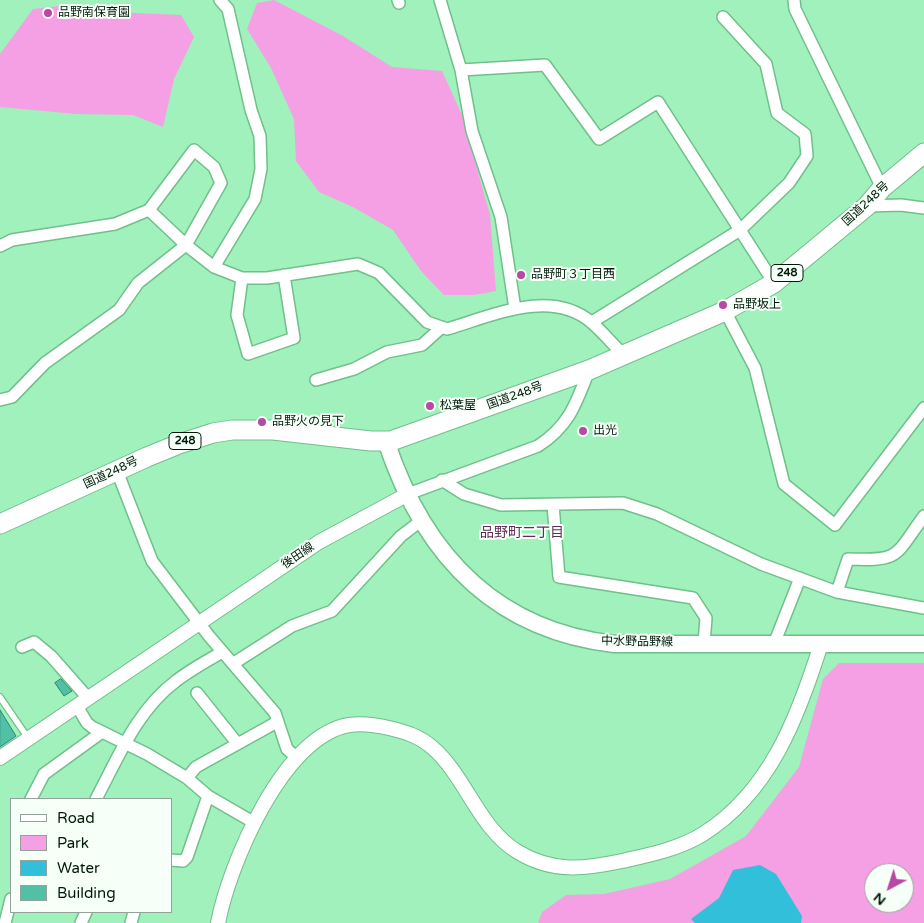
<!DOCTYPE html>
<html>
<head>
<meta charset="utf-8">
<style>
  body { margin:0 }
  #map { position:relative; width:924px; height:923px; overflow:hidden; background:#a0f1bb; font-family:"Varela Round",sans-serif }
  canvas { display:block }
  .legend { position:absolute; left:10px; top:798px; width:162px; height:115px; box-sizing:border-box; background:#f7fff9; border:1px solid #94a399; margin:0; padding:6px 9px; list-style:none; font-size:15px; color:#001a08 }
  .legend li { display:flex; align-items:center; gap:10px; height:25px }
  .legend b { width:25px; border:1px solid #94a399 }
  .north { position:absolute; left:864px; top:863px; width:50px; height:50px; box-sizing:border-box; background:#f7fff9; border:1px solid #94a399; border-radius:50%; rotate:220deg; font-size:14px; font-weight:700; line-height:20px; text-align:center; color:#001a08 }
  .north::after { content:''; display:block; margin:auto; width:18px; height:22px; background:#b748a5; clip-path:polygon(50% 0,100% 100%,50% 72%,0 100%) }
</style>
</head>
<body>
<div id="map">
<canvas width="924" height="923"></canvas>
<ul class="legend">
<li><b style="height:6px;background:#fff"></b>Road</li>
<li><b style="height:14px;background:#f5a0e4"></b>Park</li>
<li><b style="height:14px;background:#32bfda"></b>Water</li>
<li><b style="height:14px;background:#51c0a5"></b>Building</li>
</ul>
<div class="north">N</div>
</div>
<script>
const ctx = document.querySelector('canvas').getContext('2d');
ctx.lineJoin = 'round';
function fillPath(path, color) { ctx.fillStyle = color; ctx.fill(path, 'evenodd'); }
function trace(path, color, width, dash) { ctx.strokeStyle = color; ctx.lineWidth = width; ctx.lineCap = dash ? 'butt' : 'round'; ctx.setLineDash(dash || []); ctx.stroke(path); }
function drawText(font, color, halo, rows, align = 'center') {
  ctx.font = font + ' "Varela Round","Noto Sans JP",sans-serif'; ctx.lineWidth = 4; ctx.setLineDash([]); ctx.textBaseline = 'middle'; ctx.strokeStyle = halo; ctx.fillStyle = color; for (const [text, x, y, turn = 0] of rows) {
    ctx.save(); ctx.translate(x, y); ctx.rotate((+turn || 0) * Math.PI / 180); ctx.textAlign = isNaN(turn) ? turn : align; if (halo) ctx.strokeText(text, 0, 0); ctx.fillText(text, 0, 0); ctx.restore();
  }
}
const green = new Path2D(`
  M 274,0 L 343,36 L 392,67 L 442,71 L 462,115 L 490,215 L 496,291 L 474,295 L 444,295 L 421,271 L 393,230 L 353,207 L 319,192 L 296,161 L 294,119 L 271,68 L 247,29 L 257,3 Z
  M 70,5 L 112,12 L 181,15 L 194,37 L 174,79 L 163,127 L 133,115 L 76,114 L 0,107 L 0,54 L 33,9 Z
  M 839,663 L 924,663 L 924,923 L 538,923 L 542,912 L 566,895 L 604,894 L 670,879 L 746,836 L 799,767 L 823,679 ZM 874,873 L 904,873 L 904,903 L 874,903 Z`);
const water = new Path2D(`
  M 760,865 L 776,874 L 802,916 L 801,923 L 695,923 L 691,919 L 719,898 L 733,870 Z`);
const building = new Path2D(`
  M 61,679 L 72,691 L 64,696 L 55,683 Z
  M 0,710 L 16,736 L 0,747 Z`);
const service = new Path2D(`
  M 0,697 L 28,738`);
const minor = new Path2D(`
  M 398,0 L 399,3
  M 440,0 L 461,70 L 472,131 L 501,217 L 515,309
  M 794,0 L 795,9 L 882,188
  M 461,70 L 545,65 L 599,139 L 658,102 L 774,283
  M 867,206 L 901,205 L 924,208
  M 0,246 L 12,240 L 115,224 L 149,210 L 186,245 L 214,267 L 242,278 L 267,278 L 358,264 L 379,273 L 427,322 L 447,329 C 492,316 550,288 591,322 C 603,332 613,345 624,355
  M 214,267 L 255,199 L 261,169 L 260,136 L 251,110 L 228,9 L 220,0
  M 242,278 L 237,315 L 248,354 L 294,338 L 284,275
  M 725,311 L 755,368 L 784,484 L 835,525 L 924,408
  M 592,322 L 740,230 L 789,183 L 807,156 L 805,134 L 777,113 L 766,64 L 723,17
  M 316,380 L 354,369 L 387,352 L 422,345 L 442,327
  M 0,400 L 12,397 L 45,363 L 119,310 L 138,283 L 186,245 L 221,183 L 214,167 L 194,150 L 149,210
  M 117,471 L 152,561 L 209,636 L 275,713 L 287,749 L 296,757
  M 442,480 L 464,494 L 501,505 L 623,503 L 657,514 L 761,564 L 837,592 L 924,608
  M 408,494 L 538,446 C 569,426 576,404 589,370
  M 553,505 L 559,577 L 693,598 L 706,618 L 704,643
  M 837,592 L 848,559 C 901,561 894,557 924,516
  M 774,644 L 800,578
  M 22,647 L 34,642 L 51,656 L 88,698
  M 234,663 L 292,626 L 332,611 L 401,536 L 422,520
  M 197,693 L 237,743
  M 77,706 L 87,723 L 92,727 L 147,754 L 187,778 L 208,796 L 253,822
  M 187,778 L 196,767 L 277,722
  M 31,799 L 44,774 L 102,732
  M 96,799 C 118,758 137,710 176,681 C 190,670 207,661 222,652
  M 171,860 L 183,861 L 187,857 L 208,796
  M 5,923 L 11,899
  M 81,923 L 86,912
  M 131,923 L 134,912`);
const tertiary = new Path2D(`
  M 0,758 L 319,542 L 408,494
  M 218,923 C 229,865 283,736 349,725 C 362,723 376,725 389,728 C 406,732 419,736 433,748 C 466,777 479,829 518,852 C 553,873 584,869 622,861 C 649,855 679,849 703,834 C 770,792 798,717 821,644`);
const secondary = new Path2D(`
  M 386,441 C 423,553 493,630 614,644 L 924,644`);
const trunk = new Path2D(`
  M 0,524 L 147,457 L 179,444 L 213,433 L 232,430 L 273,430 L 371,441 L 391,441 L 589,370 L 725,311 L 774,283 L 867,206 L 882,188 L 924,153`);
const markers = [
  [48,13,5,"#b748a5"],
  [521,275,5,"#b748a5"],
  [723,305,5,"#b748a5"],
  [430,406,5,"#b748a5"],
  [262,422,5,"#b748a5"],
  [583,431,5,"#b748a5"]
];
const shields = [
  [787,273,32],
  [185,441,32]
];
const shieldNames = [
  ["248",787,273],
  ["248",185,441]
];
const poiNames = [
  ["品野南保育園",58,13],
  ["品野町３丁目西",531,275],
  ["品野坂上",733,305],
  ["松葉屋",440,406],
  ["品野火の見下",272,422],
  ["出光",593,431]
];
const streetNames = [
  ["国道248号",866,204,-43],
  ["国道248号",515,396,-20],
  ["国道248号",111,473,-25],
  ["後田線",298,556,-34],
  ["中水野品野線",637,642,1]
];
const neighbourhoodNames = [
  ["品野町二丁目",522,533]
];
fillPath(green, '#f5a0e4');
fillPath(water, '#32bfda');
fillPath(building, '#51c0a5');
trace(building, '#2f8470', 1);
trace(service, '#70bf8c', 8);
trace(minor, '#70bf8c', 14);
trace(tertiary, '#70bf8c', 16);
trace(secondary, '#70bf8c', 19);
trace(trunk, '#70bf8c', 21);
trace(service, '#fff', 5.5);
trace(minor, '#fff', 11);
trace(tertiary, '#fff', 14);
trace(secondary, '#fff', 16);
trace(trunk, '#fff', 19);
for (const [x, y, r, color] of markers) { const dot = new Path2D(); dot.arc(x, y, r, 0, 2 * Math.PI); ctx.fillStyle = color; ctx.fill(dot); trace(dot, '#f7fff9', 2); }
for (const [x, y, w] of shields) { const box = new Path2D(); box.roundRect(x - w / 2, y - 8.5, w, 17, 4); ctx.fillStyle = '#f7fff9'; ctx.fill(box); trace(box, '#001a08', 1); }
drawText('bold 11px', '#001a08', null, shieldNames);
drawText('12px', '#001a08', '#f7fff9', poiNames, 'left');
drawText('12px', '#001a08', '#f7fff9', streetNames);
drawText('14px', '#622c58', '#f7fff9', neighbourhoodNames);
</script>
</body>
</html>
